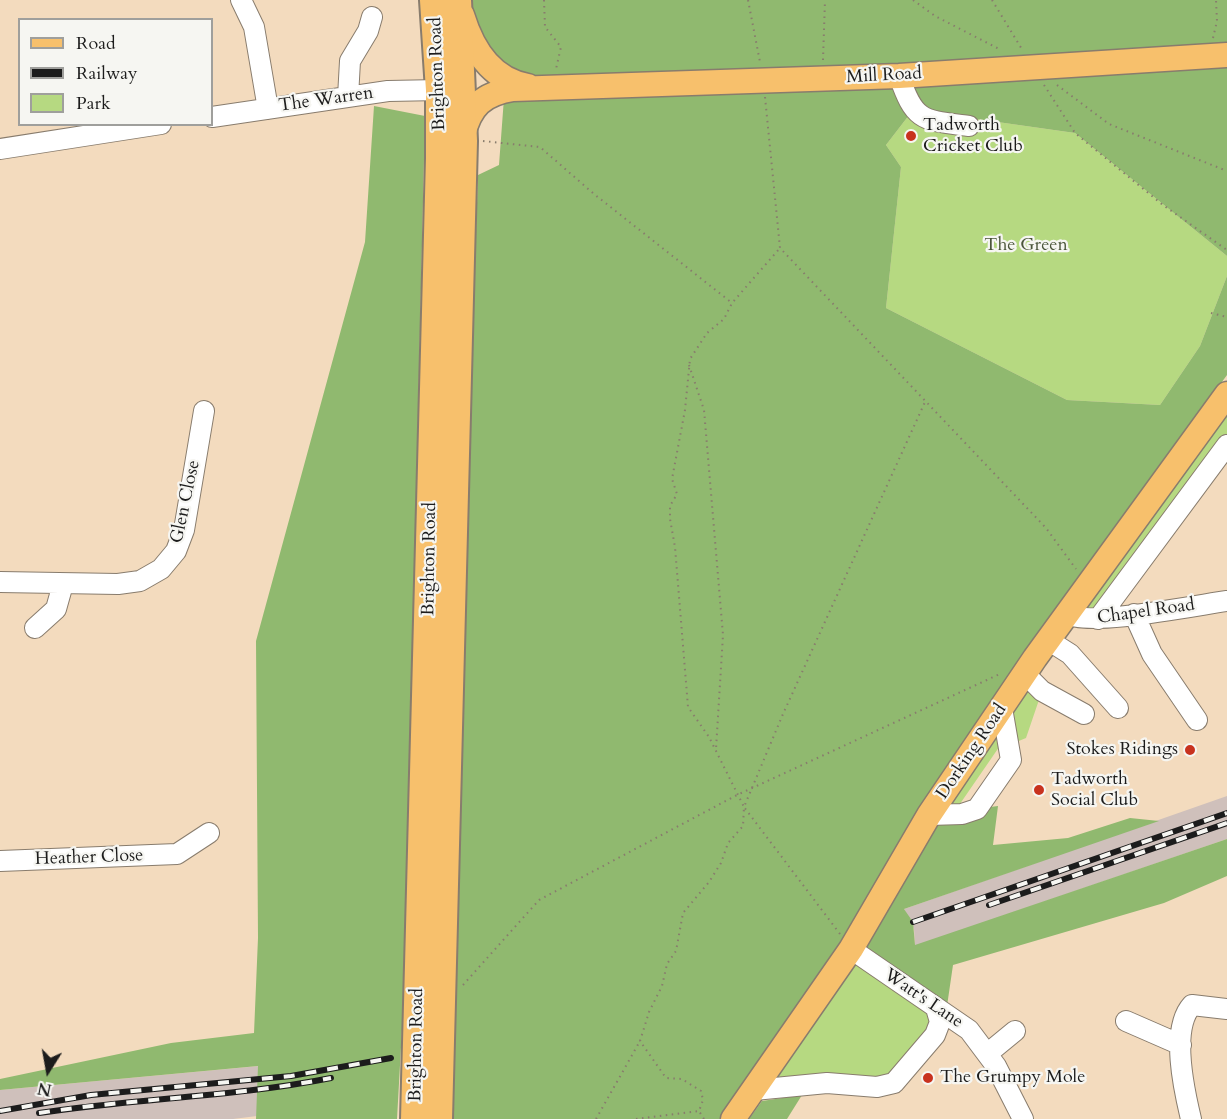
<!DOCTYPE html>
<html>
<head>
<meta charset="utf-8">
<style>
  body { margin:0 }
  #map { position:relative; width:1227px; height:1119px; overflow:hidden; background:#f3dbbe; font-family:Cardo,serif }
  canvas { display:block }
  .legend { position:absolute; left:18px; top:18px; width:195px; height:108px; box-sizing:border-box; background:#f6f6f2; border:2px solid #9f9f9c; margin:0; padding:8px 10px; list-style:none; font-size:18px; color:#1c1c1c }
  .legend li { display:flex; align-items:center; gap:12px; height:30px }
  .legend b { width:30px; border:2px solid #9f9f9c }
  .north { position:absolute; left:18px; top:1041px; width:60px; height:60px; -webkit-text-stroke:4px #f6f6f2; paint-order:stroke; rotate:191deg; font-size:16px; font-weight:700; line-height:24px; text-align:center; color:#1c1c1c }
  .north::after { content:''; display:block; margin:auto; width:21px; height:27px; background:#1c1c1c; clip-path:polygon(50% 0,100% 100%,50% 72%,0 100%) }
</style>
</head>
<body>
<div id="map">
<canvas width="1227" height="1119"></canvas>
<ul class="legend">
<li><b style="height:8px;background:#f7c06c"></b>Road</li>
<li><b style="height:8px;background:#1c1c1c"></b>Railway</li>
<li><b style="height:16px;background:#b6d981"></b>Park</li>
</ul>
<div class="north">N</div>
</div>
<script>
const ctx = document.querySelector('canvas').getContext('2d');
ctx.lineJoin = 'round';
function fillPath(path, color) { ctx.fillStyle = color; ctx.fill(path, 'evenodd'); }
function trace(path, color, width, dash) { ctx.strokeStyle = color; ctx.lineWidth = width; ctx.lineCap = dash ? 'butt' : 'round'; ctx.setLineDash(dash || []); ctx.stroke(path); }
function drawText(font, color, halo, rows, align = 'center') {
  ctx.font = font + ' Cardo,serif'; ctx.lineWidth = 4.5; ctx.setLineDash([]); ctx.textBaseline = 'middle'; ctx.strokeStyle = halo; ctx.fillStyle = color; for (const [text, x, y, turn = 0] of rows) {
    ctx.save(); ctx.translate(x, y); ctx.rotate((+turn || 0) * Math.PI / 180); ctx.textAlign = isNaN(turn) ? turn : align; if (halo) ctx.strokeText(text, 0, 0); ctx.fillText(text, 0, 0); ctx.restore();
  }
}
const industrial = new Path2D(`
  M 1227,796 L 1227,839 L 915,946 L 914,929 L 904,909 Z
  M 395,1046 L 257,1116 L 233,1119 L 0,1119 L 0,1090 L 259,1066 Z`);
const green = new Path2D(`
  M 913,110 L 1075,133 L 1227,256 L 1227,276 L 1200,346 L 1160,405 L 1067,400 L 886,308 L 901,167 L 886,145 Z
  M 1227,394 L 1227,445 L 1098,619 L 1073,616 Z
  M 1025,674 L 1042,691 L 1026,738 L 1009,745 L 1006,737 L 953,814 L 929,815 Z
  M 851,949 L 939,1015 L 900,1077 L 754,1090 Z`);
const forest = new Path2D(`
  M 467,0 L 1227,0 L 1227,256 L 1075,133 L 913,110 L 886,145 L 901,167 L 886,308 L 1067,400 L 1160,405 L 1200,346 L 1227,276 L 1227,375 L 1055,610 L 929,815 L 998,806 L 993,845 L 1068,838 L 1130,818 L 1159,821 L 904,909 L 913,922 L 915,945 L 1227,839 L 1227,876 L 1164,903 L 953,965 L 947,1006 L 851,950 L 729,1119 L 444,1119 L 478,175 L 499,165 L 504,98 L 523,85 L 493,55 Z
  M 374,106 L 425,116 L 405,975 L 397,1119 L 256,1119 L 258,1066 L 0,1090 L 0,1079 L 171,1043 L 254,1033 L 258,938 L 256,641 L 365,242 Z
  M 802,1095 L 787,1119 L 749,1119 L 762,1101 Z`);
const path = new Path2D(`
  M 544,0 L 545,27 L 561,47 L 556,69
  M 748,0 L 760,62
  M 913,0 L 935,16 L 1001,50
  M 992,0 L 1023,51
  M 1213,38 L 1217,21 L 1216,0
  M 823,60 L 825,0
  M 1044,85 L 1075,133 L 1163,205 L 1227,250
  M 1057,85 L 1109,124 L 1227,171
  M 765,97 L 780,248 L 1046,528 L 1076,569
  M 483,141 L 540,147 L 594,194 L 732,303
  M 1211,313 L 1227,317
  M 689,365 L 704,410 L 723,635 L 716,749
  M 840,934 L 744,807 L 783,714 L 925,402
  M 463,985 L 539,900 L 737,795 L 1002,673
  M 596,1119 L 640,1041
  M 636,1119 L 699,1111
  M 704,1119 L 699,1111 L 703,1100 L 701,1091 L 682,1079 L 666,1078 L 640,1041 L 649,1012 L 662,986 L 667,964 L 676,951 L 683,913 L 709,882 L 721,863 L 728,843 L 743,826 L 744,807 L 709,737 L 688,707 L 675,547 L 670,519 L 670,506 L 677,494 L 672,479 L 685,410 L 690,359 L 707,333 L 724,319 L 732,303 L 780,248`);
const minor = new Path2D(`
  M 241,0 L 254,27 L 268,109
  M 899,76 C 915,122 922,120 969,126
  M 348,97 L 350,61 L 368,31 L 372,17
  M 212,117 L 388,91 L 440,90
  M 0,149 L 161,124
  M 0,582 L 118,584 L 140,581 L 161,569 L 176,551 L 184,530 L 204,411
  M 1066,613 C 1084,628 1198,605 1227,601
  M 1134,614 L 1152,654 L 1197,720
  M 1098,619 L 1227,445
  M 35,628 L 56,609 L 63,584
  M 1048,640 L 1070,654 L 1118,708
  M 1025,674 L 1042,691 L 1084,714
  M 929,815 L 962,814 L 977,809 L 1011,760 L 1002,708
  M 0,861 L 177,854 L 209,833
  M 851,949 L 969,1030 L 996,1066 L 1023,1119
  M 1126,1021 L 1181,1045
  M 987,1054 L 1015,1031
  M 754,1090 L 827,1083 L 877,1087 L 894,1083 L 935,1035 L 940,1022 L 936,1008
  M 1191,1119 C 1184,1090 1170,1029 1192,1005 L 1227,1009`);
const major = new Path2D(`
  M 462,15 C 472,48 491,80 528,86
  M 463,135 C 470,106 483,94 513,89 L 899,76 L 1227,55
  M 733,1119 L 851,949 L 929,815 L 1035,658 L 1227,394`);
const highway = new Path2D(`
  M 415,1119 L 440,158 L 440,90 L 434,0
  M 438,1119 L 463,141 L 457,0`);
const rail = new Path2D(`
  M 989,905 L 1227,823
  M 913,922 L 1227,813
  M 0,1111 L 91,1095 L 291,1076 L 391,1058
  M 39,1113 C 136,1098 235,1097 331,1078`);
const markers = [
  [911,136,6,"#c8321e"],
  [1190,750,6,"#c8321e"],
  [1039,790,6,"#c8321e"],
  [928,1078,6,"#c8321e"]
];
const streetNames = [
  ["Brighton Road",438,74,-92],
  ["Mill Road",884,76,-3],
  ["The Warren",326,100,-8],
  ["Glen Close",186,502,-78],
  ["Brighton Road",430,559,-89],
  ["Chapel Road",1146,612,-8],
  ["Dorking Road",972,752,-56],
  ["Heather Close",89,858,-2],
  ["Watt's Lane",923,999,34],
  ["Brighton Road",417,1045,-89]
];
const poiNames = [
  ["Tadworth",923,126],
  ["Cricket Club",923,147],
  ["Stokes Ridings",1178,750,"right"],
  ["Tadworth",1051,780],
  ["Social Club",1051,801],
  ["The Grumpy Mole",940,1078]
];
const parkNames = [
  ["The Green",1026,246]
];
fillPath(industrial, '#cfc0bb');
fillPath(green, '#b6d981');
fillPath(forest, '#90b96f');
trace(minor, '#887c6d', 22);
trace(major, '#887c6d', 27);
trace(highway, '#887c6d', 32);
trace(path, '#887c6d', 2, [1.5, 4.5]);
trace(minor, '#fff', 20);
trace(major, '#f7c06c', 24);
trace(highway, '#f7c06c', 28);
trace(rail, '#1c1c1c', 6);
trace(rail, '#f6f6f2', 4, [11]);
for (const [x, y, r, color] of markers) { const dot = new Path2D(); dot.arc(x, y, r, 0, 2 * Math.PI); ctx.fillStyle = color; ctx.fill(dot); trace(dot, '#f6f6f2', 2); }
drawText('18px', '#1c1c1c', '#f6f6f2', streetNames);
drawText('18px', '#1c1c1c', '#f6f6f2', poiNames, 'left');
drawText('18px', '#4a553a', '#f6f6f2', parkNames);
</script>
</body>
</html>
